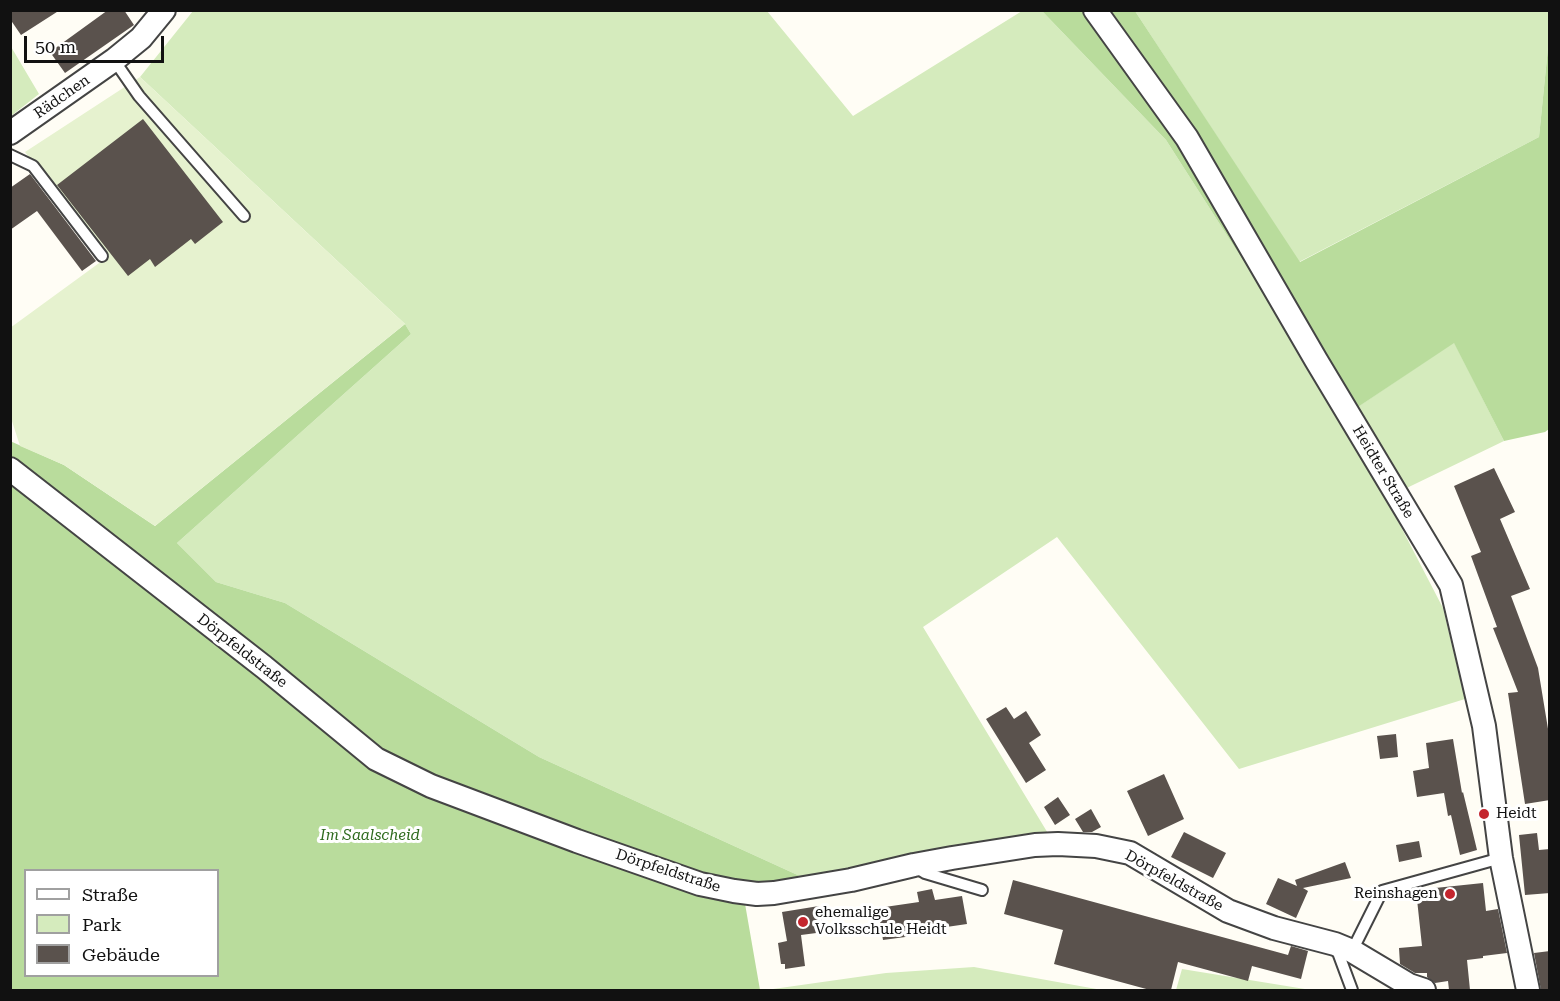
<!DOCTYPE html>
<html>
<head>
<meta charset="utf-8">
<style>
  body { margin:0 }
  #map { position:relative; width:1560px; height:1001px; overflow:hidden; background:#fffdf5; font-family:"Roboto Serif",serif }
  canvas { display:block }
  .frame { position:absolute; inset:0; border:12px solid #111; pointer-events:none }
  .legend { position:absolute; left:24px; top:869px; width:195px; height:108px; box-sizing:border-box; background:#fff; border:2px solid #a0a0a0; margin:0; padding:8px 10px; list-style:none; font-size:18px; color:#111 }
  .legend li { display:flex; align-items:center; gap:12px; height:30px }
  .legend b { width:30px; border:2px solid #a0a0a0 }
  .scale { position:absolute; left:24px; top:36px; width:140px; height:27px; box-sizing:border-box; border:3px solid #111; border-top:0; padding-left:8px; font-size:18px; line-height:21px; white-space:nowrap; color:#111; -webkit-text-stroke:4px #fff; paint-order:stroke }
</style>
</head>
<body>
<div id="map">
<canvas width="1560" height="1001"></canvas>
<div class="frame"></div>
<ul class="legend">
<li><b style="height:8px;background:#fff"></b>Straße</li>
<li><b style="height:16px;background:#d5ebbd"></b>Park</li>
<li><b style="height:16px;background:#5a524d"></b>Gebäude</li>
</ul>
<div class="scale">50 m</div>
</div>
<script>
const ctx = document.querySelector('canvas').getContext('2d');
ctx.lineJoin = 'round';
function fillPath(path, color) { ctx.fillStyle = color; ctx.fill(path, 'evenodd'); }
function trace(path, color, width, dash) { ctx.strokeStyle = color; ctx.lineWidth = width; ctx.lineCap = dash ? 'butt' : 'round'; ctx.setLineDash(dash || []); ctx.stroke(path); }
function drawText(font, color, halo, rows, align = 'center') {
  ctx.font = font + ' "Roboto Serif",serif'; ctx.lineWidth = 6; ctx.setLineDash([]); ctx.textBaseline = 'middle'; ctx.strokeStyle = halo; ctx.fillStyle = color; for (const [text, x, y, turn = 0] of rows) {
    ctx.save(); ctx.translate(x, y); ctx.rotate((+turn || 0) * Math.PI / 180); ctx.textAlign = isNaN(turn) ? turn : align; if (halo) ctx.strokeText(text, 0, 0); ctx.fillText(text, 0, 0); ctx.restore();
  }
}
const green = new Path2D(`
  M 193,11 L 767,11 L 853,116 L 1022,11 L 1042,11 L 1166,140 L 1343,417 L 1454,342 L 1504,441 L 1386,498 L 1443,608 L 1465,699 L 1239,769 L 1057,537 L 923,627 L 1049,835 L 802,877 L 539,757 L 285,603 L 216,582 L 177,543 L 411,334 L 405,324 L 140,77 Z
  M 1135,11 L 1549,11 L 1549,38 L 1539,137 L 1299,262 Z
  M 10,45 L 39,94 L 11,116 L 10,116 Z
  M 974,967 L 1102,990 L 766,990 L 886,973 Z
  M 1182,969 L 1311,990 L 1176,990 Z`);
const forest = new Path2D(`
  M 1042,11 L 1135,11 L 1300,262 L 1539,137 L 1549,38 L 1549,429 L 1545,432 L 1504,441 L 1454,343 L 1343,417 L 1166,140 Z
  M 405,324 L 411,334 L 177,543 L 216,582 L 285,603 L 539,757 L 802,877 L 744,898 L 760,990 L 11,990 L 10,441 L 64,465 L 155,526 ZM 26,870 L 218,870 L 218,976 L 26,976 Z`);
const pitch = new Path2D(`
  M 140,77 L 405,324 L 155,526 L 64,465 L 20,446 L 11,418 L 10,328 L 106,258 L 25,152 Z`);
const building = new Path2D(`
  M 10,10 L 60,10 L 21,35 L 10,19 Z
  M 108,10 L 124,10 L 134,25 L 65,73 L 50,52 Z
  M 143,119 L 223,222 L 195,244 L 191,239 L 155,267 L 150,259 L 128,276 L 57,185 Z
  M 30,174 L 96,261 L 82,271 L 37,211 L 10,230 L 10,188 Z
  M 1494,468 L 1515,512 L 1500,519 L 1530,589 L 1511,596 L 1538,668 L 1550,741 L 1550,800 L 1525,804 L 1508,693 L 1518,692 L 1493,628 L 1497,627 L 1471,556 L 1481,552 L 1454,486 Z
  M 1006,707 L 1014,719 L 1026,711 L 1041,735 L 1029,743 L 1046,770 L 1026,783 L 986,719 Z
  M 1396,734 L 1398,757 L 1380,759 L 1377,736 Z
  M 1453,739 L 1462,793 L 1463,792 L 1477,850 L 1460,855 L 1451,815 L 1448,816 L 1444,793 L 1417,797 L 1413,771 L 1429,768 L 1426,743 Z
  M 1164,774 L 1184,819 L 1148,836 L 1127,791 Z
  M 1058,797 L 1070,815 L 1055,825 L 1044,807 Z
  M 1091,809 L 1101,827 L 1092,832 L 1083,832 L 1075,819 Z
  M 1184,832 L 1226,853 L 1213,878 L 1171,857 Z
  M 1537,833 L 1539,850 L 1550,849 L 1550,893 L 1525,895 L 1519,835 Z
  M 1419,841 L 1422,857 L 1399,862 L 1396,845 Z
  M 1345,862 L 1351,878 L 1303,888 L 1308,891 L 1296,918 L 1266,904 L 1278,878 L 1297,886 L 1295,880 Z
  M 1013,880 L 1288,955 L 1291,946 L 1308,951 L 1301,979 L 1252,966 L 1248,981 L 1178,962 L 1171,990 L 1150,990 L 1054,964 L 1063,930 L 1004,914 Z
  M 1483,883 L 1486,911 L 1498,909 L 1507,953 L 1483,956 L 1483,958 L 1467,960 L 1470,990 L 1449,990 L 1448,981 L 1435,983 L 1427,977 L 1427,973 L 1415,973 L 1400,964 L 1399,948 L 1422,946 L 1416,890 Z
  M 932,889 L 935,900 L 962,896 L 967,924 L 919,931 L 920,935 L 883,940 L 878,908 L 919,902 L 917,892 Z
  M 819,906 L 824,932 L 801,935 L 805,966 L 785,969 L 785,964 L 781,964 L 778,943 L 787,941 L 782,912 Z
  M 1550,951 L 1550,990 L 1541,990 L 1534,953 Z`);
const service = new Path2D(`
  M 114,60 L 139,96 L 244,216
  M 10,155 L 33,166 L 102,256
  M 917,868 L 925,873 L 982,890
  M 1336,947 L 1352,990
  M 1352,951 L 1382,891 L 1501,858`);
const minor = new Path2D(`
  M 1095,10 L 1187,138 L 1316,360 L 1451,585 L 1484,726 L 1501,858 L 1528,990
  M 10,133 L 114,60 L 141,38 L 164,10
  M 10,469 L 264,667 L 376,759 L 431,786 L 577,841 L 700,884 L 734,891 L 757,894 L 774,893 L 851,880 L 914,865 L 952,858 L 1035,845 L 1058,844 L 1096,846 L 1130,853 L 1228,911 L 1274,928 L 1335,944 L 1352,951 L 1409,985 L 1424,990`);
const markers = [
  [1484,814,6,"#c4262e"],
  [1450,894,6,"#c4262e"],
  [803,922,6,"#c4262e"]
];
const streetNames = [
  ["Rädchen",62,97,-35],
  ["Heidter Straße",1383,472,59],
  ["Dörpfeldstraße",242,651,38],
  ["Dörpfeldstraße",668,871,18],
  ["Dörpfeldstraße",1174,881,29]
];
const poiNames = [
  ["Heidt",1496,814],
  ["Reinshagen",1438,894,"right"],
  ["ehemalige",815,913],
  ["Volksschule Heidt",815,930]
];
const parkNames = [
  ["Im Saalscheid",370,836]
];
fillPath(green, '#d5ebbd');
fillPath(forest, '#b9dc9c');
fillPath(pitch, '#e6f2cf');
fillPath(building, '#5a524d');
trace(service, '#444', 14);
trace(minor, '#444', 26);
trace(service, '#fff', 10);
trace(minor, '#fff', 22);
for (const [x, y, r, color] of markers) { const dot = new Path2D(); dot.arc(x, y, r, 0, 2 * Math.PI); ctx.fillStyle = color; ctx.fill(dot); trace(dot, '#fff', 2); }
drawText('15px', '#111', '#fff', streetNames);
drawText('15px', '#111', '#fff', poiNames, 'left');
drawText('italic 15px', '#2f6b1f', '#fff', parkNames);
</script>
</body>
</html>
